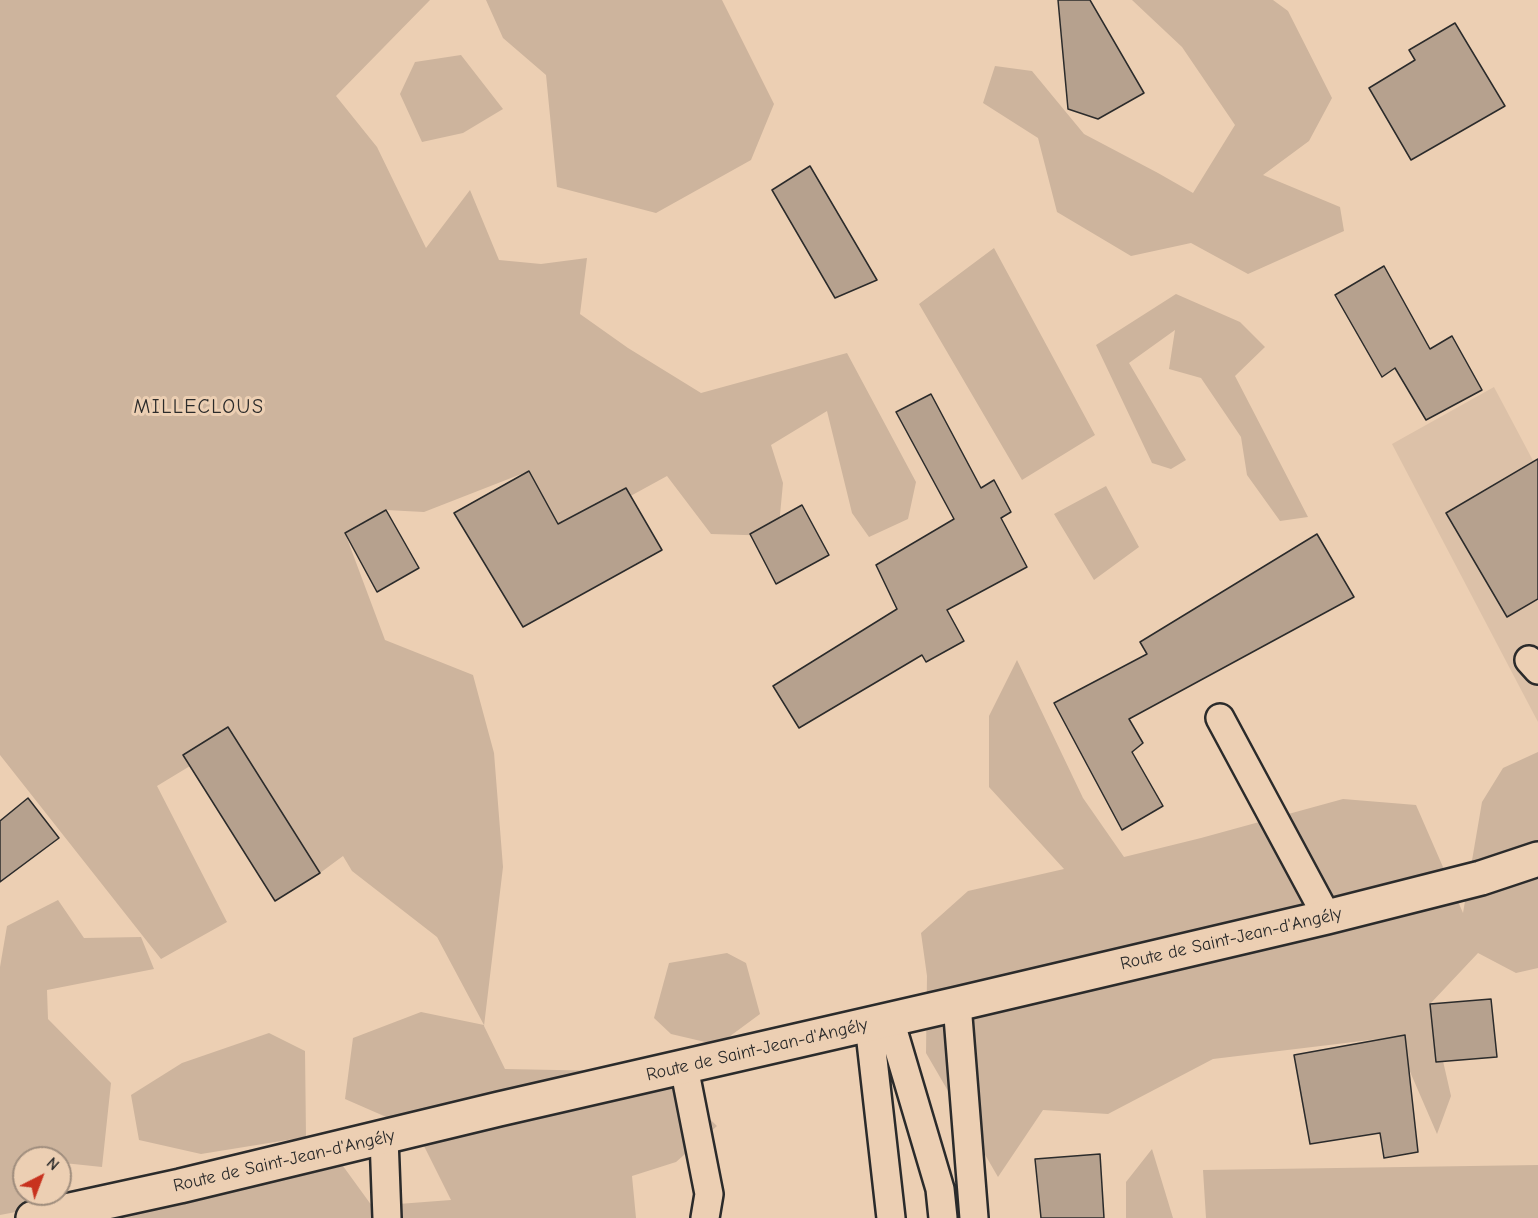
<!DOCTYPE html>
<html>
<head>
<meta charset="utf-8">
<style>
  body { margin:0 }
  #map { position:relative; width:1538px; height:1218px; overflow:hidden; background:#eccfb3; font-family:"Comic Neue",sans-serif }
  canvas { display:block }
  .north { position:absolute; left:12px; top:1146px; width:60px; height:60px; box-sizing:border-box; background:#eccfb3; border:2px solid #9f8d7d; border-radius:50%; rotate:42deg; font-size:16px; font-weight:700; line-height:24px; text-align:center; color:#2b2b2b }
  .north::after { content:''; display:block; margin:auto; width:21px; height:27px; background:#c8321e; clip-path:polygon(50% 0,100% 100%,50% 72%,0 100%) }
</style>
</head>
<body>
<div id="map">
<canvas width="1538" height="1218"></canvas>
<div class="north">N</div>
</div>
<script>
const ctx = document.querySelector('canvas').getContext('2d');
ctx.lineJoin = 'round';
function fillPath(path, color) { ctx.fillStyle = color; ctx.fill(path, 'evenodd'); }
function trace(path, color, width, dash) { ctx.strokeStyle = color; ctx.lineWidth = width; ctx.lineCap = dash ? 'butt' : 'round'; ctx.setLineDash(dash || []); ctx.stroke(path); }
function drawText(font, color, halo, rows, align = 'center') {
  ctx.font = font + ' "Comic Neue",sans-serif'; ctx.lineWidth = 6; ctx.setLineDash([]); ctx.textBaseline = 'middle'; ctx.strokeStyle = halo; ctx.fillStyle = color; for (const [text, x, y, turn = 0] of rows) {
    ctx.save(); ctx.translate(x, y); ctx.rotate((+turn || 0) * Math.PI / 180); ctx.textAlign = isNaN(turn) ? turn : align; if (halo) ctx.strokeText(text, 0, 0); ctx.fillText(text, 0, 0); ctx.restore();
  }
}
const built = new Path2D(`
  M 1494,387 L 1538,470 L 1538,722 L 1392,444 Z`);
const green = new Path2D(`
  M 0,0 L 430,0 L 336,96 L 377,147 L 426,248 L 470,190 L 499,260 L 541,264 L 587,258 L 580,314 L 628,348 L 701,393 L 847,353 L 916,482 L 908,519 L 869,537 L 852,513 L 827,411 L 771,445 L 783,483 L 778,536 L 711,534 L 667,476 L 563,533 L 529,471 L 424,512 L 386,510 L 345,533 L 385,640 L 473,675 L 494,753 L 503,867 L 484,1026 L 505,1069 L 661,1072 L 717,1126 L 676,1162 L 632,1176 L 636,1218 L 110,1218 L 113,1214 L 223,1194 L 343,1166 L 372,1206 L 451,1200 L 416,1130 L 345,1099 L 353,1038 L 421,1012 L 484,1025 L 437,937 L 352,871 L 343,856 L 320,873 L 275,901 L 190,766 L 157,786 L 227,922 L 161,959 L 0,755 Z
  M 486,0 L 722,0 L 774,104 L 751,160 L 656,213 L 557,187 L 546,75 L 503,38 Z
  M 1132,0 L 1273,0 L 1288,11 L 1332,98 L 1309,141 L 1263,175 L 1340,207 L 1344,231 L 1248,274 L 1191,243 L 1131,256 L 1057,212 L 1038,138 L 983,103 L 995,66 L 1032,71 L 1084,134 L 1158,173 L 1193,193 L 1235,125 L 1182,47 Z
  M 461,55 L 503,109 L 463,133 L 422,142 L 400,94 L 415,62 Z
  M 994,248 L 1095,435 L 1022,480 L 919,304 Z
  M 1176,294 L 1240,322 L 1265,347 L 1235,376 L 1308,517 L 1280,521 L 1247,475 L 1241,437 L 1201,378 L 1169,369 L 1175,330 L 1129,363 L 1186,460 L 1171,469 L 1152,463 L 1096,345 Z
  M 1106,486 L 1139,547 L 1094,580 L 1054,514 Z
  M 1017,660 L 1083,798 L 1124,857 L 1201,838 L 1343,799 L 1416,805 L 1463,913 L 1482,802 L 1503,768 L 1538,752 L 1538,968 L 1516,973 L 1478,953 L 1430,1004 L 1451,1096 L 1437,1134 L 1395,1037 L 1213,1059 L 1108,1114 L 1043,1110 L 998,1177 L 926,1053 L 927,976 L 921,933 L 968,891 L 1064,869 L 989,787 L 989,716 Z
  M 58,900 L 84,938 L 141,937 L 154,969 L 47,990 L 48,1019 L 111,1083 L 102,1167 L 64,1163 L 60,1170 L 60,1158 L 24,1158 L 24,1194 L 45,1194 L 37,1208 L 0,1215 L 0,967 L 7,926 Z
  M 727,953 L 746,963 L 760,1014 L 718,1045 L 671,1034 L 654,1018 L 669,963 Z
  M 269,1033 L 305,1051 L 306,1137 L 201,1154 L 139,1140 L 131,1095 L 182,1063 Z
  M 1152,1149 L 1173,1218 L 1126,1218 L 1126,1182 Z
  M 1538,1165 L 1538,1218 L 1206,1218 L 1203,1170 Z`);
const building = new Path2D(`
  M 1058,0 L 1090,0 L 1144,93 L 1098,119 L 1068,109 Z
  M 1455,23 L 1505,106 L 1411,160 L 1369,88 L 1415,60 L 1409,50 Z
  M 810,166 L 877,280 L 835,298 L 772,190 Z
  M 1384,266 L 1430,349 L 1452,336 L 1482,390 L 1426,420 L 1395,368 L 1382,377 L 1335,295 Z
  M 931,394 L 981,488 L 994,480 L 1011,512 L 1001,518 L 1027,567 L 947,610 L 964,641 L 926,662 L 922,655 L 799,728 L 773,686 L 897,609 L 876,565 L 954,519 L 896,412 Z
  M 1538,459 L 1538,599 L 1507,617 L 1446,513 Z
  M 529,471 L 558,524 L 626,488 L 662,550 L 523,627 L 454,513 Z
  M 802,505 L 829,555 L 776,584 L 750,534 Z
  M 386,510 L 419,568 L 377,592 L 345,533 Z
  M 1317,534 L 1354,597 L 1129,719 L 1143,743 L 1132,752 L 1163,806 L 1122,830 L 1054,703 L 1147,654 L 1140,642 Z
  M 228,727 L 320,873 L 275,901 L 183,755 Z
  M 28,798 L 59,838 L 0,882 L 0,821 Z
  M 1491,999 L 1497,1057 L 1436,1062 L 1430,1004 Z
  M 1405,1035 L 1418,1152 L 1384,1158 L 1380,1133 L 1310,1144 L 1294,1055 Z
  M 1100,1154 L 1104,1218 L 1041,1218 L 1035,1159 Z`);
const lane = new Path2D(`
  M 1529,660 L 1538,670
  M 1220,718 L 1327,917
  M 957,1004 L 974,1218
  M 890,1020 L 940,1189 L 943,1218
  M 869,1024 L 891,1218
  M 684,1067 L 709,1194 L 705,1218
  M 384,1138 L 387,1218`);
const primary = new Path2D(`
  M 33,1218 L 180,1186 L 499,1109 L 957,1004 L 1327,917 L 1481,878 L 1538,859`);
const streetNames = [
  ["Route de Saint-Jean-d'Angély",1231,939,-13],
  ["Route de Saint-Jean-d'Angély",757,1050,-13],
  ["Route de Saint-Jean-d'Angély",284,1161,-13]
];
const neighbourhoodNames = [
  ["MILLECLOUS",199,407]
];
fillPath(built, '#dcc1a8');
fillPath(green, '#cdb49d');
fillPath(building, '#b6a18e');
trace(building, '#2b2b2b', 1.5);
trace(lane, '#2b2b2b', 32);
trace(primary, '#2b2b2b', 38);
trace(lane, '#eccfb3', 27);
trace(primary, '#eccfb3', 33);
drawText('18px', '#2b2b2b', '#eccfb3', streetNames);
ctx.letterSpacing = '1.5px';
drawText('20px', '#2b2b2b', '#eccfb3', neighbourhoodNames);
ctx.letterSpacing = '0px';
</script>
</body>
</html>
